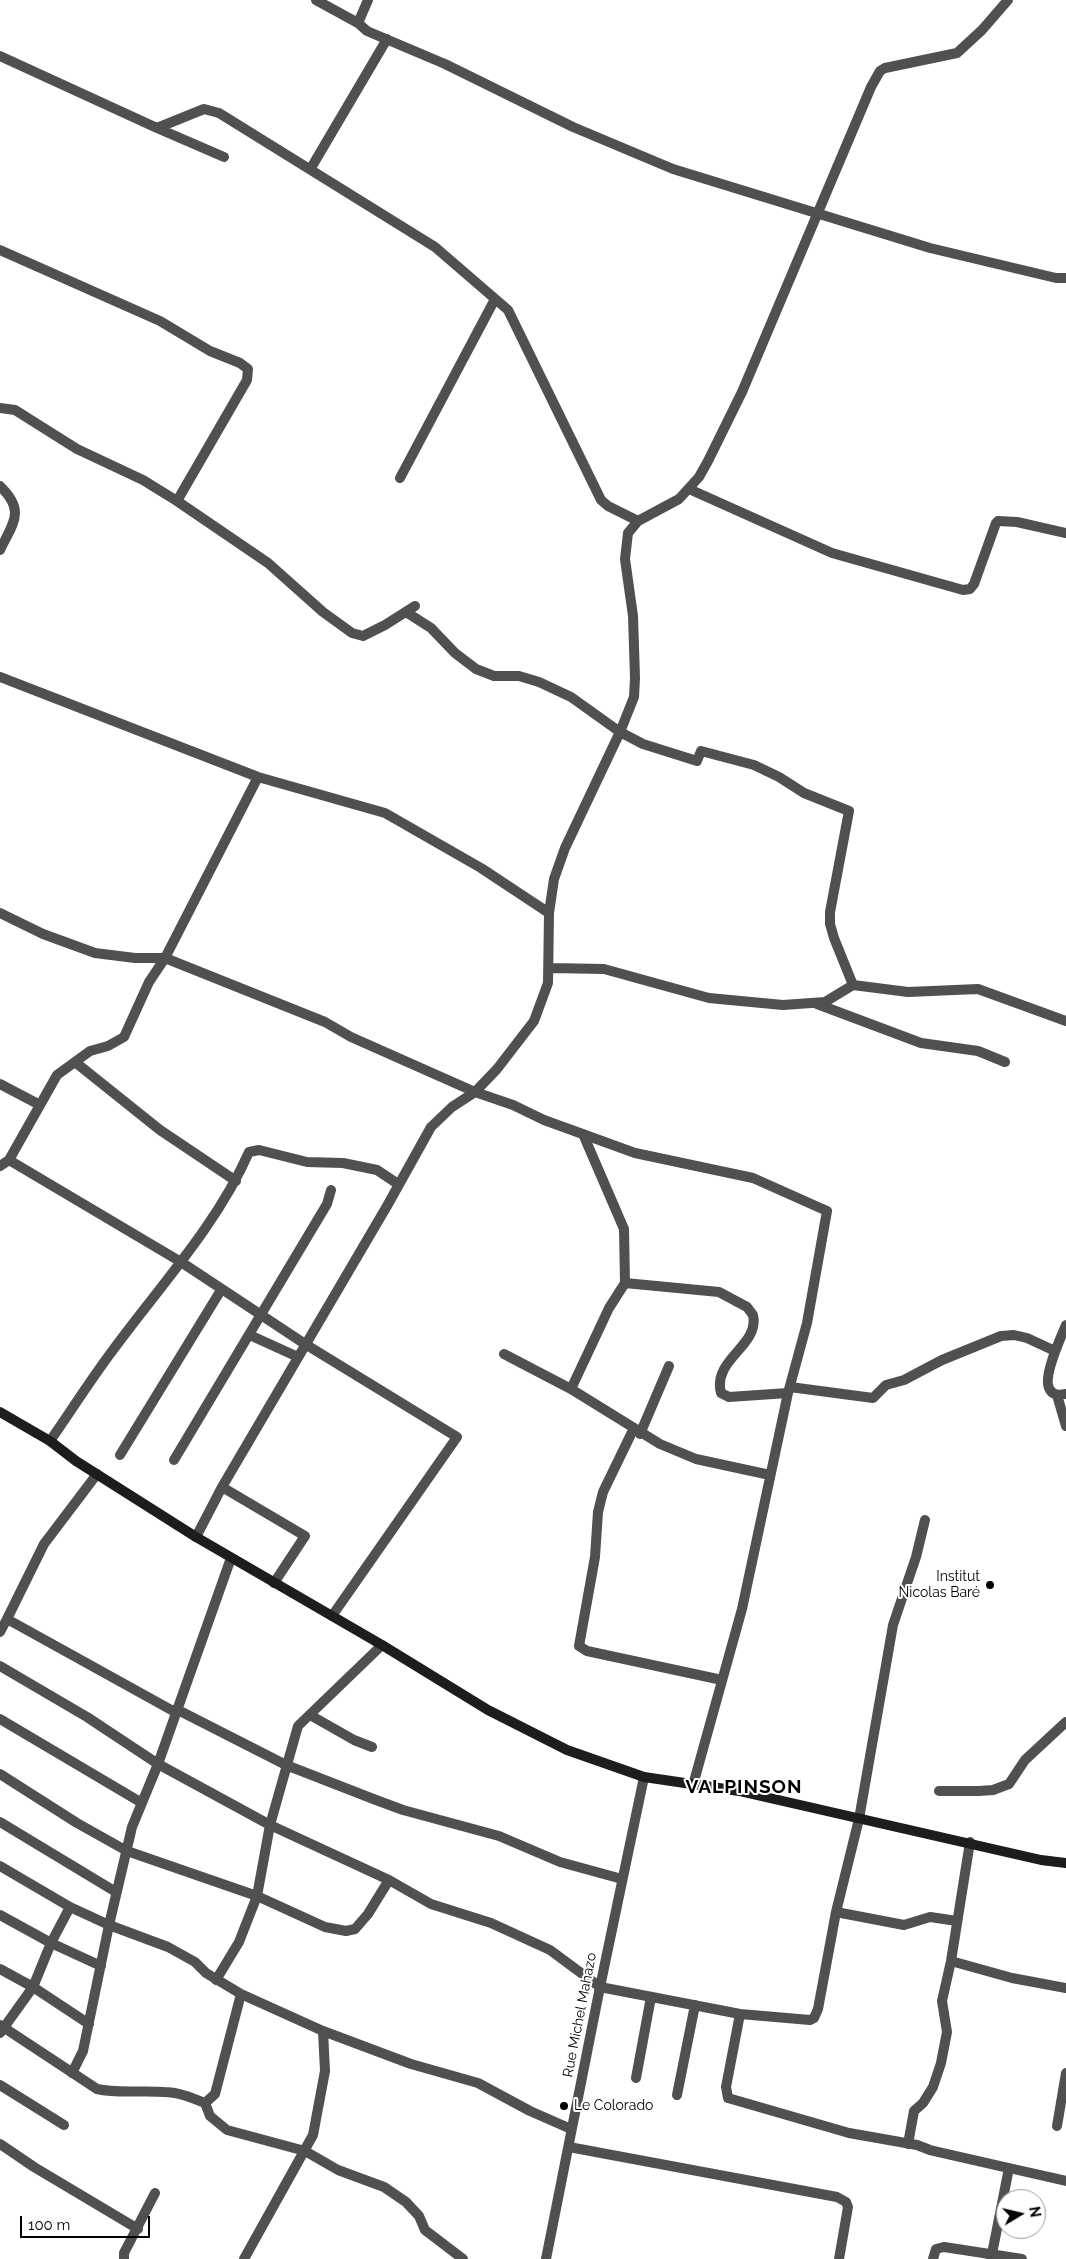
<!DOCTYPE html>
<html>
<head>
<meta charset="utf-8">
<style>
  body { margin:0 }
  #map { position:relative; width:1066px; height:2259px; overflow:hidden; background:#fff; font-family:Raleway,sans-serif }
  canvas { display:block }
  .north { position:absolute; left:996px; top:2189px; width:50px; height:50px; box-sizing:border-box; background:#fff; border:1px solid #999; border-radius:50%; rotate:81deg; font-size:14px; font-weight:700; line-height:20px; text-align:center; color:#000 }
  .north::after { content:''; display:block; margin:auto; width:18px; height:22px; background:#000; clip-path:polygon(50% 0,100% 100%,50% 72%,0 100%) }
  .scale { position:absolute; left:20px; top:2216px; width:130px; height:22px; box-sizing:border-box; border:2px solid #000; border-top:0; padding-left:6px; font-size:15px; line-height:18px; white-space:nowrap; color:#000; -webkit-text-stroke:4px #fff; paint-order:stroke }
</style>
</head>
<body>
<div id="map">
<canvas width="1066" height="2259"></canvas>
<div class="north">N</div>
<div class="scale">100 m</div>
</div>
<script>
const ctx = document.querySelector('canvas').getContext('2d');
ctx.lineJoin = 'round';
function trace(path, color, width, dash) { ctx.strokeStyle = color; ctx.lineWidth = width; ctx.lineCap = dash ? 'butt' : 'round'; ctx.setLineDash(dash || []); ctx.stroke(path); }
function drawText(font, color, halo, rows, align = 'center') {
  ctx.font = font + ' Raleway,sans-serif'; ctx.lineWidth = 4; ctx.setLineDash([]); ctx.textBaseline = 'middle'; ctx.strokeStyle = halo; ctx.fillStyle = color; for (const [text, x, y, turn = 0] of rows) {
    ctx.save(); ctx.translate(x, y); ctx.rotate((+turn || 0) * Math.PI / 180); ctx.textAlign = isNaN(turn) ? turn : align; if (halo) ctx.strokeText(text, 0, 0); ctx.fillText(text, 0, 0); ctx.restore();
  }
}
const minor = new Path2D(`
  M 316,0 L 358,23 L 367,31 L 445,64 L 573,127 L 673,169 L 930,248 L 1056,278 L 1066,278
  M 358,23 L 368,0
  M 0,56 L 157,128 L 204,109 L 219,113 L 435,247 L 508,310 L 601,500 L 608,506 L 638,521
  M 157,128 L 224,157
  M 311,168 L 387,39
  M 0,250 L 160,321 L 210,351 L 240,363 L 248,369 L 247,380 L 177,501
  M 0,408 L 15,410 L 77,449 L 143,480 L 177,501 L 268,563 L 323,612 L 352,633 L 363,636 L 385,625 L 415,606
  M 400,478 L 495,299
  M 0,486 C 26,511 13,523 0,550
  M 689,489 L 832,553 L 963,590 L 970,589 L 974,584 L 996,523 L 998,521 L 1017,522 L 1066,533
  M 406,612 L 431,628 L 455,653 L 476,669 L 494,676 L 519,676 L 539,682 L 571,697 L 620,732 L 643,744 L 697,761 L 701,751 L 754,765 L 779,777 L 804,793 L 849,811 L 830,912 L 830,924 L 834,938 L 853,985
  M 0,677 L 258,777 L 385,813 L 481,868 L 549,913
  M 0,913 L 43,934 L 95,953 L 135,958 L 165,958 L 325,1022 L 351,1037 L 475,1092 L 513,1105 L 544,1120 L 635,1153 L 753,1178 L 827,1211 L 807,1323 L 788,1393 L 742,1609 L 693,1785
  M 550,968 L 604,969 L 709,998 L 783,1005 L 825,1002 L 853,985 L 908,992 L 978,989 L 1066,1021
  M 817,1004 L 921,1043 L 978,1051 L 1005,1062
  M 75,1062 L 160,1130 L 236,1181
  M 0,1084 L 40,1105
  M 9,1160 L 181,1262 L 305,1344 L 457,1437 L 332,1616
  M 0,1166 L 9,1160 L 57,1075 L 90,1051 L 108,1046 L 124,1037 L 149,982 L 165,958 L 258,777
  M 625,1283 L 719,1292 L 747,1307 L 753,1315 C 760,1346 712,1359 721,1393 L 729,1397 L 788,1393
  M 1066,1325 C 1061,1337 1043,1376 1049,1388 C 1052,1396 1059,1395 1066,1394
  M 254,1337 L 298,1357
  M 504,1354 L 571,1389 L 660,1444 L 696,1459 L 770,1475
  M 790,1387 L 873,1398 L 886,1385 L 904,1380 L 942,1360 L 1001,1336 L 1014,1335 L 1027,1338 L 1055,1351
  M 571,1389 L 609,1308 L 625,1283 L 624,1229 L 583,1134
  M 1057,1395 L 1066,1426
  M 634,1428 L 603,1492 L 598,1512 L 595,1557 L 579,1646 L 587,1651 L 722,1680
  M 640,1434 L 669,1366
  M 50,1441 C 71,1411 91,1379 113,1350 C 160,1286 217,1225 249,1152 L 259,1150 L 307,1162 L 343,1163 L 377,1170 L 398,1184
  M 120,1455 L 221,1290
  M 174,1460 L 327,1204 L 331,1190
  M 97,1474 L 44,1544 L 7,1619 L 175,1712
  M 222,1487 L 305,1536 L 274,1583
  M 196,1537 L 222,1487 L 387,1206 L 431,1127 L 452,1107 L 475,1092 L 497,1069 L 534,1021 L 548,983 L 549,913 L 554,879 L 565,848 L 620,732 L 634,697 L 635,678 L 633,616 L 625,559 L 628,533 L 638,521 L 679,499 L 699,477 L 708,461 L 742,392 L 871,87 L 880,71 L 885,68 L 957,53 L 982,30 L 1008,0
  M 0,1632 L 7,1619
  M 0,1666 L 87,1717 L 158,1764 L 270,1825 L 389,1880 L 431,1904 L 491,1923 L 550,1950 L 600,1987 L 740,2014 L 810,2020 L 814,2018 L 818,2009 L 836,1912 L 859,1819 L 893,1625 L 916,1557 L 925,1520
  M 176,1709 L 286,1765 L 376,1800 L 403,1810 L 499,1836 L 560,1862 L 622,1879
  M 310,1715 L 354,1740 L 372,1747
  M 0,1719 L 142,1803
  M 0,1774 L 77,1823 L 127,1851 L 257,1896 L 325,1927 L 346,1931 L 355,1929 L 368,1914 L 389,1880
  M 939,1791 L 979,1791 L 993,1790 L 1009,1784 L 1025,1760 L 1066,1722
  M 0,1822 L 116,1892
  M 0,1866 L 70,1907 L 109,1925 L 168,1947 L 195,1962 L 206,1973 L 241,1994 L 323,2031 L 411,2064 L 478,2083 L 530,2111 L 571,2129
  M 836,1912 L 904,1925 L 930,1917 L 957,1921
  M 0,1915 L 51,1943 L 101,1966
  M 951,1961 L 1012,1978 L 1066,1988
  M 0,1969 L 33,1987 L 89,2024
  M 216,1980 L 239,1942 L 257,1896 L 270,1825 L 298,1726 L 382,1645
  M 740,2014 L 726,2087 L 728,2098 L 849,2133 L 917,2145 L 930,2150 L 1009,2168
  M 0,2025 L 97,2089 C 119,2094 141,2090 164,2092 C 178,2092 192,2098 205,2103 L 210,2116 L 227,2130 L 305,2151 L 338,2170 L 384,2187 L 406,2202 L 419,2216 L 425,2230 L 463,2259
  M 0,2033 L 33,1987 L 51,1943 L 70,1907
  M 72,2073 L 83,2051 L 109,1925 L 132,1827 L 158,1764 L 231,1558
  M 636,2078 L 651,1997
  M 0,2085 L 64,2125
  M 677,2095 L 695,2005
  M 205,2103 L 215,2094 L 241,1994
  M 1057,2126 L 1066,2073
  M 0,2144 L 34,2167 L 138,2229
  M 908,2144 L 914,2111 L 923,2103 L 933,2087 L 941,2063 L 947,2032 L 942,2001 L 951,1961 L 970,1842
  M 569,2147 L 837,2197 L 846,2202 L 848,2207 L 839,2259
  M 124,2259 L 124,2253 L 155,2193
  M 244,2259 L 313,2135 L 325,2071 L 323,2031
  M 933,2259 L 936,2249 L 944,2247 L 1022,2259
  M 991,2259 L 1009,2168 L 1066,2181`);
const tertiary = new Path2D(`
  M 546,2259 L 600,1987 L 644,1777`);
const secondary = new Path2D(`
  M 0,1412 L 50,1441 L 76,1461 L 196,1537 L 382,1645 L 488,1710 L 567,1750 L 644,1777 L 739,1791 L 1041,1860 L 1066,1863`);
const markers = [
  [990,1585,5,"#000"],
  [564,2106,5,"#000"]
];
const poiNames = [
  ["Institut",980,1577],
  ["Nicolas Baré",980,1593],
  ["Le Colorado",574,2106,"left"]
];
const streetNames = [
  ["Rue Michel Mahazo",580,2015,-79]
];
const districtNames = [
  ["VALPINSON",744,1787]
];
trace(minor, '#505050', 10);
trace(tertiary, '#505050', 10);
trace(secondary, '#1d1d1d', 10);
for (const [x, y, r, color] of markers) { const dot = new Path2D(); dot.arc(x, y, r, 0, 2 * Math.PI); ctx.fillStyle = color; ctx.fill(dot); trace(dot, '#fff', 2); }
drawText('14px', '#000', '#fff', poiNames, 'right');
drawText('14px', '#000', '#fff', streetNames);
ctx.letterSpacing = '1px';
drawText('bold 19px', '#000', '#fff', districtNames);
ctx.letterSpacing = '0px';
</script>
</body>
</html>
